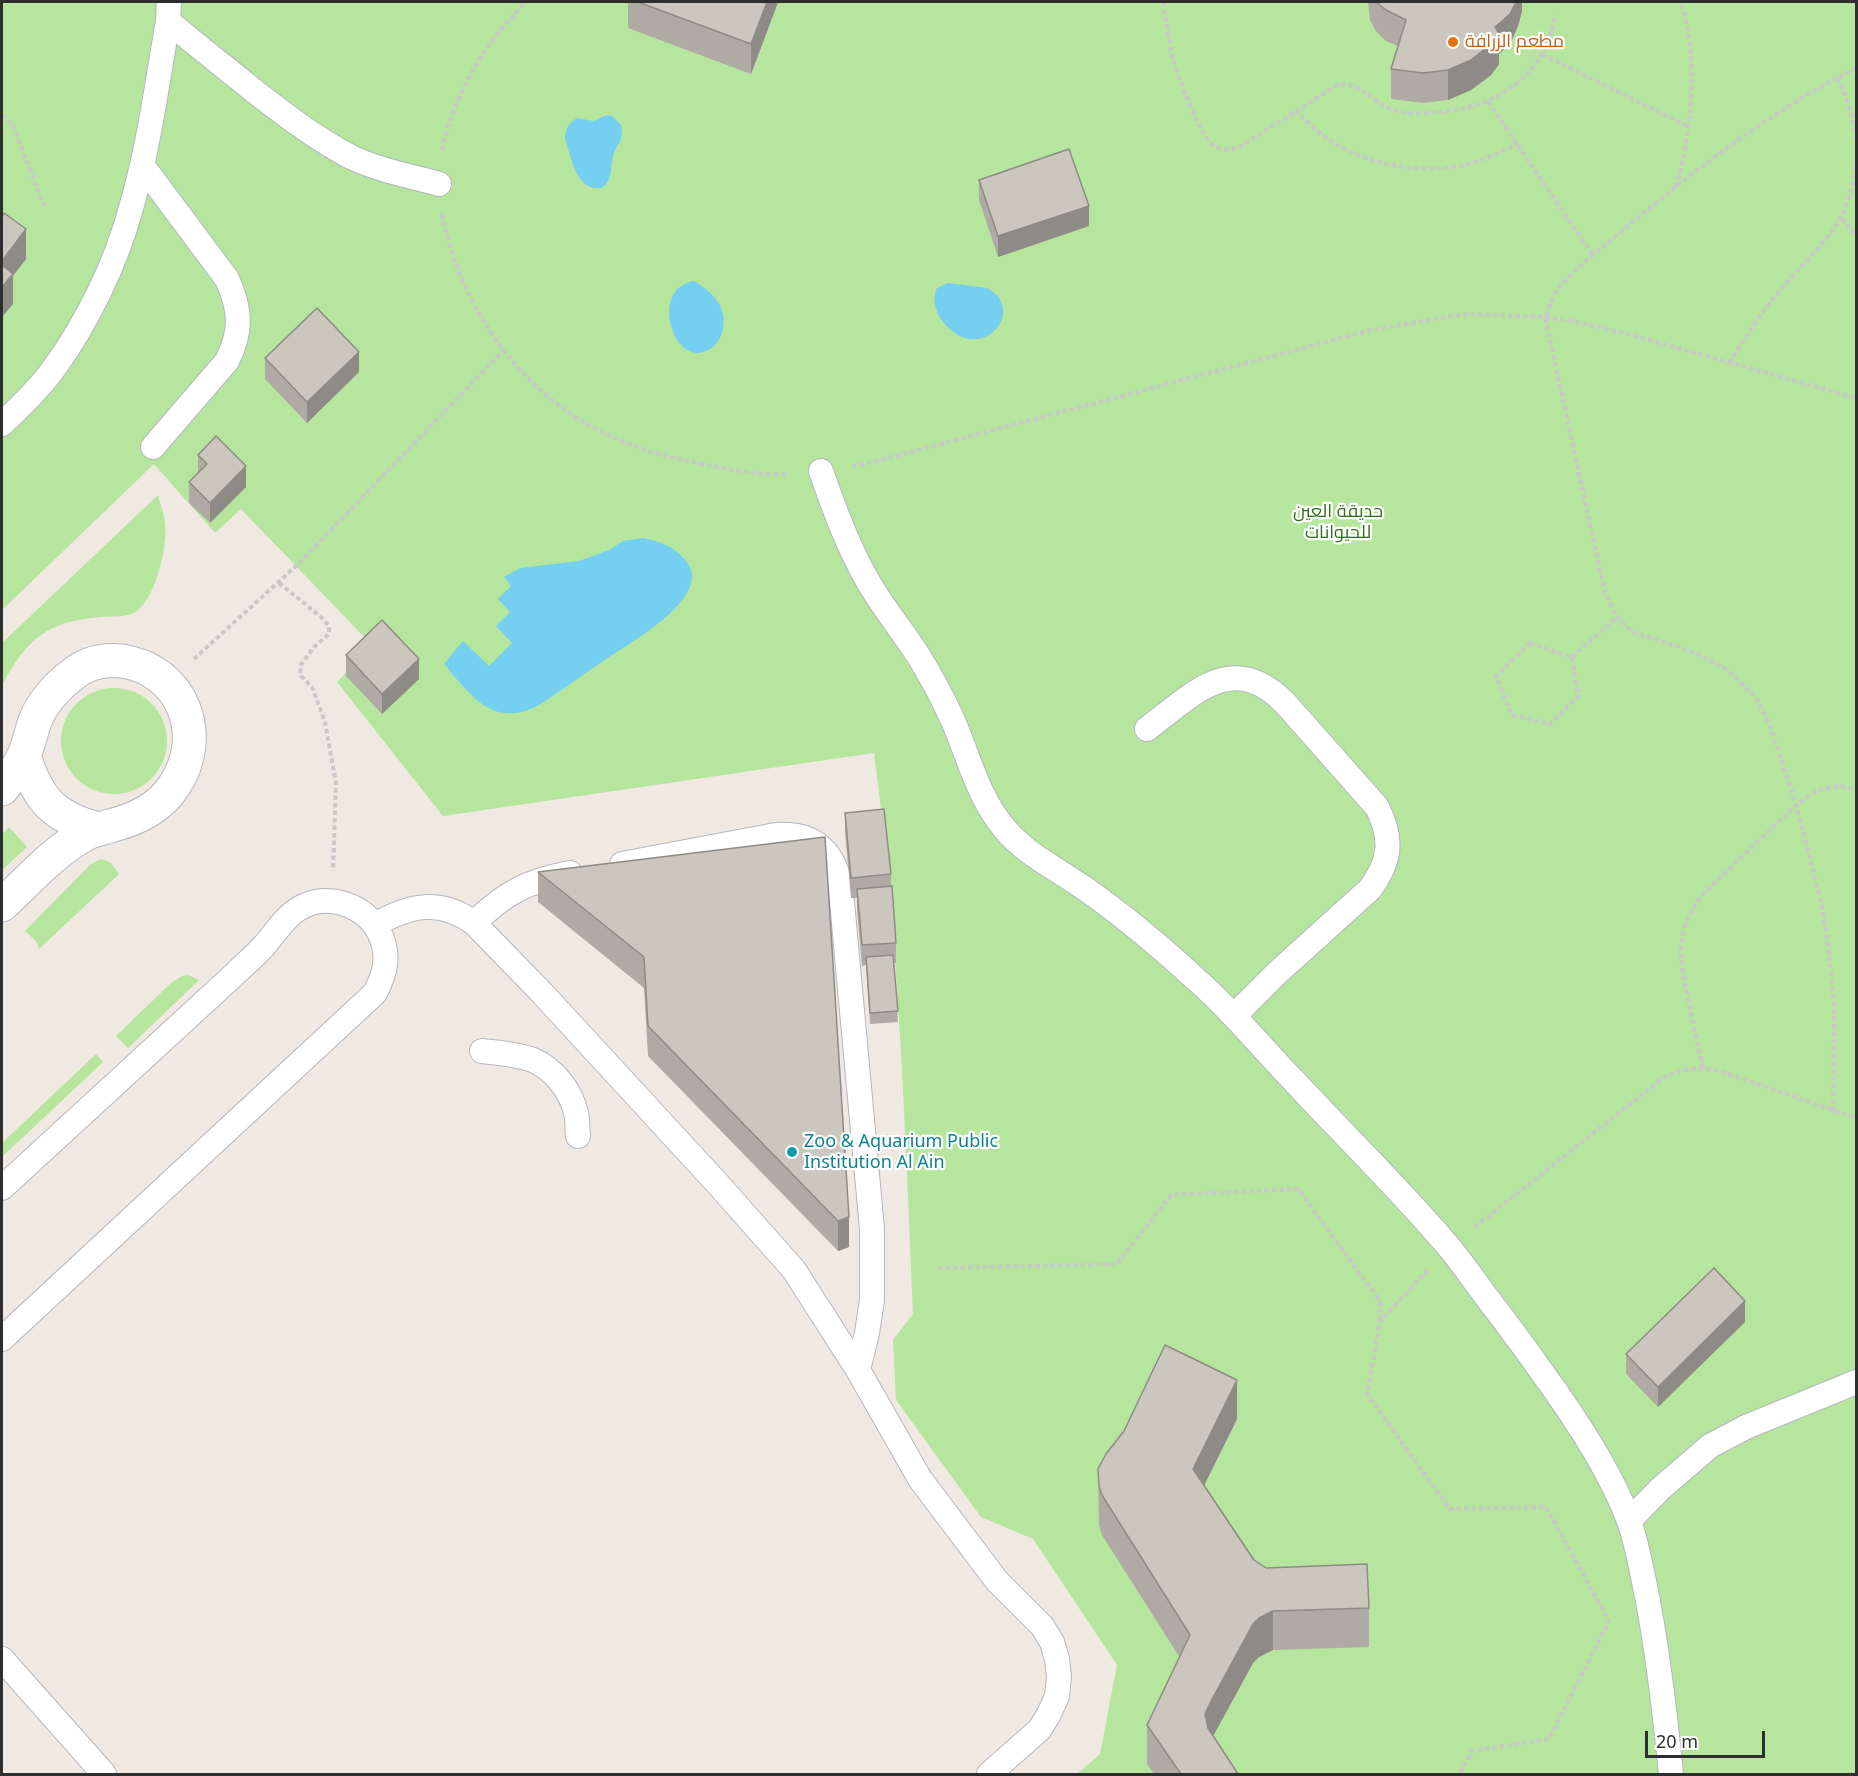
<!DOCTYPE html>
<html>
<head>
<meta charset="utf-8">
<style>
  body { margin:0 }
  #map { position:relative; width:1858px; height:1776px; overflow:hidden; background:#efe9e1; font-family:"Noto Sans",sans-serif }
  canvas { display:block }
  .frame { position:absolute; inset:0; border:3px solid #2e2e2e; pointer-events:none }
  .scale { position:absolute; left:1645px; top:1731px; width:120px; height:27px; box-sizing:border-box; border:3px solid #2e2e2e; border-top:0; padding-left:8px; font-size:18px; line-height:21px; white-space:nowrap; color:#2e2e2e; -webkit-text-stroke:4px #fff; paint-order:stroke }
</style>
</head>
<body>
<div id="map">
<canvas width="1858" height="1776"></canvas>
<div class="frame"></div>
<div class="scale">20 m</div>
</div>
<script>
const ctx = document.querySelector('canvas').getContext('2d');
ctx.lineJoin = 'round';
function fillPath(path, color) { ctx.fillStyle = color; ctx.fill(path, 'evenodd'); }
function trace(path, color, width, dash) { ctx.strokeStyle = color; ctx.lineWidth = width; ctx.lineCap = dash ? 'butt' : 'round'; ctx.setLineDash(dash || []); ctx.stroke(path); }
function drawText(font, color, halo, rows, align = 'center') {
  ctx.font = font + ' "Noto Sans",Cairo,sans-serif'; ctx.lineWidth = 4.5; ctx.setLineDash([]); ctx.textBaseline = 'middle'; ctx.strokeStyle = halo; ctx.fillStyle = color; for (const [text, x, y, turn = 0] of rows) {
    ctx.save(); ctx.translate(x, y); ctx.rotate((+turn || 0) * Math.PI / 180); ctx.textAlign = isNaN(turn) ? turn : align; if (halo) ctx.strokeText(text, 0, 0); ctx.fillText(text, 0, 0); ctx.restore();
  }
}
const green = new Path2D(`
  M 2,2 L 1856,2 L 1856,1774 L 1077,1774 L 1100,1754 L 1117,1665 L 1033,1539 L 981,1517 L 896,1400 L 893,1340 L 913,1314 C 905,1127 899,939 874,753 L 443,816 L 337,682 L 372,645 L 241,509 L 215,533 L 154,464 L 2,610 Z
  M 158,495 C 160,504 164,513 165,522 C 168,545 156,597 137,611 C 127,618 112,616 101,617 C 47,621 27,639 2,685 L 2,643 Z
  M61 741a53 53 0 1 1 106 0a53 53 0 1 1-106 0Z
  M 9,827 L 27,847 L 2,870 L 2,834 Z
  M 102,859 L 111,863 L 119,874 L 39,949 L 36,941 L 25,931 L 91,864 Z
  M 188,975 L 199,980 L 128,1048 L 116,1036 L 171,983 L 182,976 Z
  M 96,1054 L 103,1062 L 2,1157 L 2,1143 Z`);
const water = new Path2D(`
  M 607,115 L 612,116 L 621,125 C 624,143 617,142 613,157 C 610,169 613,179 602,188 C 576,192 572,158 565,139 C 565,128 569,123 577,118 L 593,121 Z
  M 694,281 C 712,292 727,306 723,328 C 722,337 716,346 708,350 C 674,369 648,289 694,281 Z
  M 948,283 L 987,288 C 1030,310 978,371 941,319 C 935,310 932,297 937,288 Z
  M 643,538 C 661,542 674,546 686,561 C 715,595 632,642 609,657 C 586,673 564,688 541,704 C 494,730 472,697 444,664 L 463,641 L 489,666 L 512,643 L 496,626 L 510,612 L 498,599 L 511,586 L 504,577 L 520,568 L 579,561 L 609,550 L 623,541 Z`);
const path = new Path2D(`
  M 1164,2 L 1164,9 C 1167,25 1169,40 1172,55 C 1176,72 1200,136 1212,144 C 1222,152 1233,150 1243,145 L 1337,85 C 1365,82 1370,102 1394,110 C 1408,115 1425,113 1439,112 C 1480,109 1521,91 1542,53 C 1549,41 1552,28 1556,14
  M 1542,54 L 1689,127
  M 1837,78 C 1848,99 1854,119 1856,143
  M 1488,102 L 1593,255
  M 1295,111 C 1303,118 1311,126 1320,133 C 1355,161 1407,173 1452,167 C 1475,164 1496,154 1517,144
  M 2,115 L 13,126 L 44,206
  M 442,150 C 454,93 485,42 526,2
  M 1676,187 C 1692,130 1699,59 1681,2
  M 442,214 C 459,302 516,387 596,429 C 630,447 665,457 703,464 C 731,470 759,476 788,474
  M 1842,219 L 1856,235
  M 1730,363 C 1744,339 1759,316 1777,294 C 1815,248 1853,225 1856,159
  M 852,466 L 865,464 L 1371,330 L 1464,314 L 1545,317 L 1572,321 L 1624,333 L 1856,398
  M 279,583 L 321,617 L 329,626 L 329,634 L 314,647 L 300,666 L 301,676 L 312,687 L 325,722 L 336,783 L 333,871
  M 1530,643 L 1572,657 L 1578,696 L 1550,724 L 1512,715 L 1496,676 Z
  M 1572,657 L 1617,617
  M 194,659 L 296,566 L 504,350
  M 1703,1068 C 1698,1046 1693,1025 1689,1003 C 1679,959 1674,935 1701,896 L 1796,805 L 1817,790 L 1840,786 L 1856,790
  M 1833,1111 L 1834,1006 L 1829,951 L 1821,901 L 1796,805 L 1769,723 L 1755,696 L 1727,670 L 1700,655 L 1674,645 L 1632,632 L 1617,617 L 1605,593 L 1545,317 C 1549,308 1552,296 1559,288 C 1575,268 1597,252 1616,236 C 1690,173 1769,112 1856,68
  M 1475,1227 L 1664,1077 C 1684,1068 1699,1067 1720,1071 L 1856,1118
  M 938,1268 L 1117,1264 L 1171,1195 L 1298,1189 L 1380,1301 L 1380,1320
  M 1428,1270 L 1380,1321 L 1367,1394 L 1450,1509 L 1546,1507 L 1609,1621 L 1549,1739 L 1472,1751 L 1459,1774`);
const lane = new Path2D(`
  M 168,21 C 196,45 225,67 253,90 C 284,114 316,139 351,157 C 378,170 410,176 439,184
  M 142,165 L 227,279 C 241,310 242,331 227,361 L 153,447
  M 2,424 C 19,408 37,391 52,371 C 86,325 116,264 131,208 C 149,147 157,83 168,21 L 169,2
  M 821,471 C 836,514 852,558 877,596 C 890,616 905,635 918,655 C 929,673 940,693 949,712 C 968,751 975,793 1004,828 C 1026,855 1059,870 1087,890 C 1127,918 1163,949 1199,982 C 1233,1012 1262,1048 1294,1081 C 1345,1136 1399,1188 1448,1246 C 1460,1260 1471,1276 1482,1291 C 1501,1316 1521,1342 1539,1368 C 1572,1413 1610,1469 1629,1521 C 1637,1543 1641,1568 1646,1591 C 1658,1652 1665,1713 1671,1774
  M 1147,729 C 1192,695 1232,649 1285,703 L 1377,807 C 1393,839 1391,860 1370,889 L 1277,973 L 1234,1016
  M 622,864 L 776,835 C 815,832 836,853 841,891 L 872,1229 L 872,1300 L 867,1333 L 858,1370
  M 474,923 C 505,893 527,881 570,873
  M 375,925 C 409,905 440,898 474,923 L 542,993 L 717,1183 L 794,1270 L 858,1370 L 920,1479 L 997,1581 L 1042,1626 L 1052,1642 L 1057,1659 L 1059,1677 L 1057,1696 L 1049,1714 L 1039,1730 L 989,1774
  M 482,1051 C 499,1053 517,1054 533,1060 C 554,1069 571,1091 576,1113 C 578,1120 577,1129 578,1136
  M 2,1188 C 80,1116 158,1045 236,973 C 245,964 255,956 263,947 C 274,935 285,916 300,908 C 327,892 365,905 379,932 C 390,954 386,972 375,993 L 2,1339
  M 1629,1521 L 1660,1489 L 1710,1446 L 1746,1427 L 1856,1382
  M 2,1659 L 104,1774`);
const street = new Path2D(`
  M 24,755 C 37,799 53,817 98,829
  M 2,789 C 10,779 18,768 24,755 C 29,744 31,732 35,721 C 42,703 57,686 72,675 C 86,663 104,659 122,661 C 183,670 208,736 174,786 C 160,808 134,820 110,826 C 101,829 93,830 84,835 C 53,852 28,881 2,905`);
const wall = new Path2D(`
  M 628,2 L 778,2 L 751,74 L 628,28 Z
  M 1368,2 L 1522,2 L 1522,11 L 1518,26 L 1510,44 L 1499,54 L 1499,64 L 1491,75 L 1471,90 L 1448,100 L 1423,103 L 1391,99 L 1391,69 L 1398,46 L 1386,41 L 1376,31 L 1370,20 Z
  M 979,180 L 1089,226 L 998,257 L 979,200 Z
  M 265,358 L 359,372 L 307,423 L 265,379 Z
  M 198,455 L 246,487 L 210,523 L 189,503 L 189,482 L 198,474 Z
  M 346,655 L 419,679 L 382,714 L 346,676 Z
  M 845,813 L 891,874 L 891,886 L 896,943 L 896,963 L 894,963 L 898,1022 L 870,1024 L 866,965 L 862,966 L 857,909 L 857,898 L 851,898 L 845,833 Z
  M 825,837 L 849,1247 L 838,1251 L 648,1056 L 644,988 L 538,902 L 538,872 Z
  M 1745,1322 L 1658,1407 L 1626,1374 L 1626,1354 Z
  M 1237,1419 L 1204,1485 L 1254,1560 L 1266,1568 L 1369,1608 L 1369,1647 L 1273,1650 L 1259,1657 L 1253,1663 L 1213,1736 L 1238,1774 L 1154,1774 L 1147,1764 L 1147,1725 L 1180,1658 L 1102,1535 L 1099,1525 L 1098,1469 Z`);
const shadedWall = new Path2D(`
  M 767,2 L 778,2 L 751,74 L 751,44 Z
  M 1516,2 L 1522,2 L 1522,11 L 1518,26 L 1510,44 L 1499,54 L 1499,64 L 1491,75 L 1471,90 L 1448,100 L 1448,70 L 1495,27 Z
  M 1089,206 L 1089,226 L 998,257 L 998,236 Z
  M 26,229 L 26,259 L 13,276 L 13,304 L 2,317 L 2,261 Z
  M 359,352 L 359,372 L 307,423 L 307,402 Z
  M 246,466 L 246,487 L 210,523 L 210,503 Z
  M 419,659 L 419,679 L 382,714 L 382,694 Z
  M 849,1217 L 849,1247 L 838,1251 L 838,1221 Z
  M 1745,1301 L 1745,1322 L 1658,1407 L 1658,1387 Z
  M 1237,1380 L 1237,1419 L 1193,1508 L 1193,1469 Z
  M 1273,1611 L 1273,1650 L 1259,1657 L 1253,1663 L 1211,1740 L 1205,1714 L 1211,1701 L 1253,1624 L 1259,1618 Z`);
const building = new Path2D(`
  M 638,2 L 767,2 L 751,44 Z
  M 1376,2 L 1516,2 L 1510,14 L 1495,27 L 1499,34 L 1491,44 L 1471,60 L 1448,70 L 1423,73 L 1391,69 L 1406,20 L 1386,10 Z
  M 1069,149 L 1089,206 L 998,236 L 979,180 Z
  M 4,213 L 26,229 L 2,261 L 2,217 Z
  M 2,265 L 13,274 L 2,287 Z
  M 317,308 L 359,352 L 307,402 L 265,358 Z
  M 216,436 L 246,466 L 210,503 L 189,482 L 207,464 L 198,455 Z
  M 382,620 L 419,659 L 382,694 L 346,655 Z
  M 884,809 L 891,874 L 851,878 L 845,813 Z
  M 825,837 L 849,1217 L 838,1221 L 648,1026 L 644,957 L 538,872 Z
  M 892,886 L 896,943 L 862,945 L 857,889 Z
  M 893,955 L 898,1011 L 870,1013 L 866,957 Z
  M 1714,1268 L 1745,1301 L 1658,1387 L 1626,1354 Z
  M 1165,1345 L 1237,1380 L 1193,1469 L 1254,1560 L 1266,1568 L 1367,1564 L 1369,1608 L 1273,1611 L 1259,1618 L 1253,1624 L 1211,1701 L 1205,1714 L 1208,1728 L 1238,1774 L 1181,1774 L 1147,1725 L 1190,1635 L 1102,1495 L 1099,1486 L 1098,1469 L 1106,1454 L 1124,1431 Z`);
const markers = [
  [1453,42,6,"#e8710a"],
  [792,1152,6,"#0f9aa8"]
];
const foodNames = [
  ["مطعم الزرافة",1465,42]
];
const parkNames = [
  ["حديقة العين",1338,512],
  ["للحيوانات",1338,533]
];
const cultureNames = [
  ["Zoo & Aquarium Public",804,1142],
  ["Institution Al Ain",804,1163]
];
fillPath(green, '#b6e59e');
fillPath(water, '#75cff0');
trace(lane, '#b4b7c1', 26);
trace(street, '#b4b7c1', 35);
trace(path, '#c9c9c9', 4, [4.5, 3]);
trace(lane, '#fff', 24);
trace(street, '#fff', 33);
fillPath(wall, '#afaba4');
fillPath(shadedWall, '#8e8b86');
fillPath(building, '#cbc7bf');
trace(building, '#8e8b86', 1.5);
for (const [x, y, r, color] of markers) { const dot = new Path2D(); dot.arc(x, y, r, 0, 2 * Math.PI); ctx.fillStyle = color; ctx.fill(dot); trace(dot, '#fff', 2); }
drawText('18px', '#c56008', '#fff', foodNames, 'left');
drawText('18px', '#2c6e1b', '#fff', parkNames);
drawText('18px', '#0d838f', '#fff', cultureNames, 'left');
</script>
</body>
</html>
